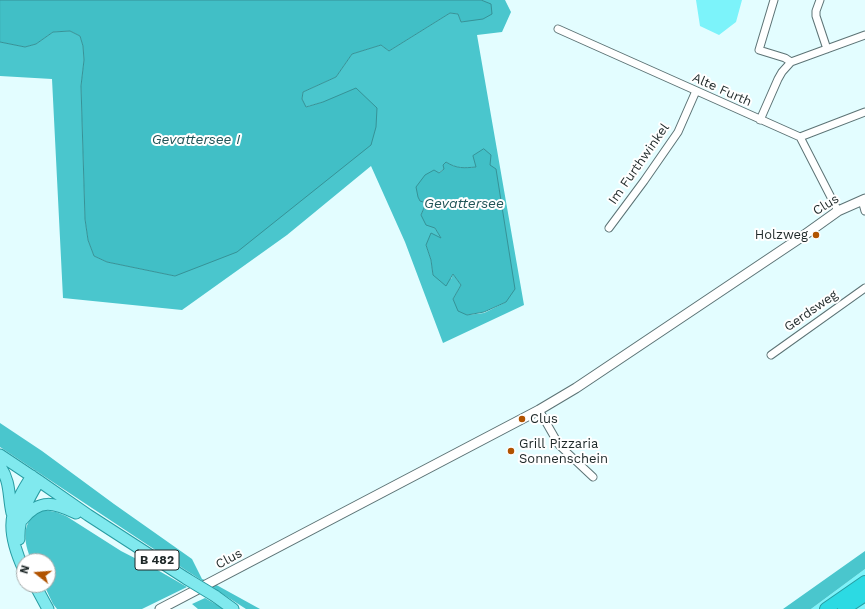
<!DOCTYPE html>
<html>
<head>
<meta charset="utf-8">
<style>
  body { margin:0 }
  #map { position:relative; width:865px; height:609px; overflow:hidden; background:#e3fdff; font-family:"Work Sans",sans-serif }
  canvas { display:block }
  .north { position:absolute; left:16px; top:553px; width:40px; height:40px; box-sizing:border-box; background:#fff; border:1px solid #a5a9a9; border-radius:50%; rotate:287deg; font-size:11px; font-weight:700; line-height:16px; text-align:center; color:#1e2828 }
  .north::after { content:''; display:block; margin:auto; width:14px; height:18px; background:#b15300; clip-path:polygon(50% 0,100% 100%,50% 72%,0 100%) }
</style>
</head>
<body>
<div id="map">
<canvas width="865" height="609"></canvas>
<div class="north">N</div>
</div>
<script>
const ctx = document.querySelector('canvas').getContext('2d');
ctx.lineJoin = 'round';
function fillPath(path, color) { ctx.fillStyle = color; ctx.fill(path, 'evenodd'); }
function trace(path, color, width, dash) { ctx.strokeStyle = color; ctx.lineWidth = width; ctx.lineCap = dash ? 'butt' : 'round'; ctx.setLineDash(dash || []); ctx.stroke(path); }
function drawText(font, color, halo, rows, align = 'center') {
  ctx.font = font + ' "Work Sans",sans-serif'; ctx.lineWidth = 4; ctx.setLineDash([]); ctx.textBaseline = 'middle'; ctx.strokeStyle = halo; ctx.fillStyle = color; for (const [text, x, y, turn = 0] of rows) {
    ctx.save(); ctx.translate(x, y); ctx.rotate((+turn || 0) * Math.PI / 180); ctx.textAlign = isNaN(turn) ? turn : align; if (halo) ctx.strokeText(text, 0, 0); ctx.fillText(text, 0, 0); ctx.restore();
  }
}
const green = new Path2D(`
  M 696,0 L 742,0 L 736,22 L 719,35 L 700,26 Z
  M 865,569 L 865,609 L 811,609 Z`);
const forest = new Path2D(`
  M 481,0 L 505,0 L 511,12 L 502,32 L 477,35 L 524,305 L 443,343 L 405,242 L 371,166 L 287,235 L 182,310 L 63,298 L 52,79 L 0,76 L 0,42 L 25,47 L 36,44 L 53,32 L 70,31 L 80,36 L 83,46 L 84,60 L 81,86 L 85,219 L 88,240 L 94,256 L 107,262 L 175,276 L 323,102 L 305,107 L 302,99 L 303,92 L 336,77 L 352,54 L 381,45 L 389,51 L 450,13 L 458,14 L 461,22 L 466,21 L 491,5 ZM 446,162 C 457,169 464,168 476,167 L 506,302 L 484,313 L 467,315 L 453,299 L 461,285 L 453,274 L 451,279 L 433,275 L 431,260 L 426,245 L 442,239 L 435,228 L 421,215 L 438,173 L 444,169 Z
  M 0,423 L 42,451 L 114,504 L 192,559 L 202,579 L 211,582 L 260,609 L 246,609 L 184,569 L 0,447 Z
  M 44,510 L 56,512 L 66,516 L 121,551 L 154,568 L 187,587 L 142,609 L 57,609 L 53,604 L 44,585 L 48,585 L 48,561 L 32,561 C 23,543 20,518 44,510 Z
  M 865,551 L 865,569 L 811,609 L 783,609 Z
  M 205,598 L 224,609 L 198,609 L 192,604 Z`);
const water = new Path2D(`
  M 0,0 L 481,0 L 491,4 L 492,14 L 483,19 L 461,22 L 458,14 L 450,13 L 389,51 L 381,45 L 352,54 L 336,77 L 303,92 L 302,99 L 306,107 L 323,102 L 356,88 L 377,108 L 376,127 L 371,145 L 237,252 L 175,276 L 107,262 L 94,256 L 88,240 L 85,219 L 81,86 L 84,60 L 83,46 L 80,36 L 70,31 L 53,32 L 36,44 L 25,47 L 0,42 Z
  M 484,149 L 491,155 L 490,165 L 496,169 L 515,289 L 506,302 L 484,312 L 467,315 L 458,311 L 453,299 L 461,285 L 453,274 L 446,286 L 433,275 L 431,260 L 426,245 L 431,233 L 441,238 L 435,228 L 426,225 L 421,215 L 426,203 L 420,201 L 418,197 L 416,187 L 425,175 L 434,170 L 439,173 L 444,169 L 443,165 L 446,162 C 457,169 464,168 476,167 L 473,156 Z`);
const street = new Path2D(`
  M 774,0 L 759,50 L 785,58 L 791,62
  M 820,0 L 816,11 L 816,16 L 827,49
  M 558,29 L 800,137 L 838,211
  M 760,120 L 778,79 L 782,72 L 791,62 L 865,35
  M 800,137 L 865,112
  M 862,200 L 865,211
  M 609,228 L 644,181 L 678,132 L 696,91
  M 771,355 L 865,288
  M 539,410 L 559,445 L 593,477`);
const secondary = new Path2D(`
  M 160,609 L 539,410 L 576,388 L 803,236 L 838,211 L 865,199`);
const primary = new Path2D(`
  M 0,455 L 39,481 L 88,515 L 187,579
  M 0,466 C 11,483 8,495 12,513
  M 23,519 C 40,498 54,503 76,513
  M 19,539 C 18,517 28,499 39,481
  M 24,570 C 17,555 9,532 13,515 C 16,501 24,488 32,476
  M 35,585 L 48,609
  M 215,596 L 233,609`);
const highway = new Path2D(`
  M 826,609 L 865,582
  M 844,609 L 865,595`);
const primaryBridge = new Path2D(`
  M 187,579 L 215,596`);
const markers = [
  [816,235,4,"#b15300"],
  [522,419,4,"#b15300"],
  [511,451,4,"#b15300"]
];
const shields = [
  [157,560,44]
];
const shieldNames = [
  ["B 482",157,560]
];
const streetNames = [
  ["Alte Furth",722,90,24],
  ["Im Furthwinkel",639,164,-55],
  ["Clus",826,205,-32],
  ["Gerdsweg",811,311,-35],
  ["Clus",229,559,-28]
];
const poiNames = [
  ["Holzweg",808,235,"right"],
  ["Clus",530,419],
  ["Grill Pizzaria",519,444],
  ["Sonnenschein",519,459]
];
const waterNames = [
  ["Gevattersee I",196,140],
  ["Gevattersee",464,204]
];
fillPath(green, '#7cf3fa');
fillPath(forest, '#4ac6cd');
fillPath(water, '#41bfc6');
trace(water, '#369297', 1);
trace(street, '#5c7375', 9);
trace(secondary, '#5c7375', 11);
trace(primary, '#279ca2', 13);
trace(highway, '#279ca2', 14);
trace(street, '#fff', 7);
trace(secondary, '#fff', 9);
trace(primary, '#80e9ee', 11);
trace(highway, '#2cdae3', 12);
trace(primaryBridge, '#279ca2', 13, []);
trace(primaryBridge, '#80e9ee', 11);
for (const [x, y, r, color] of markers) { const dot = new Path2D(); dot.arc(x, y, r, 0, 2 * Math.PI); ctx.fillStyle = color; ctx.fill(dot); trace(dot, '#fff', 1.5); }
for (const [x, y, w] of shields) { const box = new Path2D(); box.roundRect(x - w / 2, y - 10, w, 20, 3); ctx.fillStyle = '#fff'; ctx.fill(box); trace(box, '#1e2828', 1); }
drawText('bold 12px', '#1e2828', null, shieldNames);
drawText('13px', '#1e2828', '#fff', streetNames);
drawText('13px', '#1e2828', '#fff', poiNames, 'left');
drawText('italic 14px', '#215558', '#fff', waterNames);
</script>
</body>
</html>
